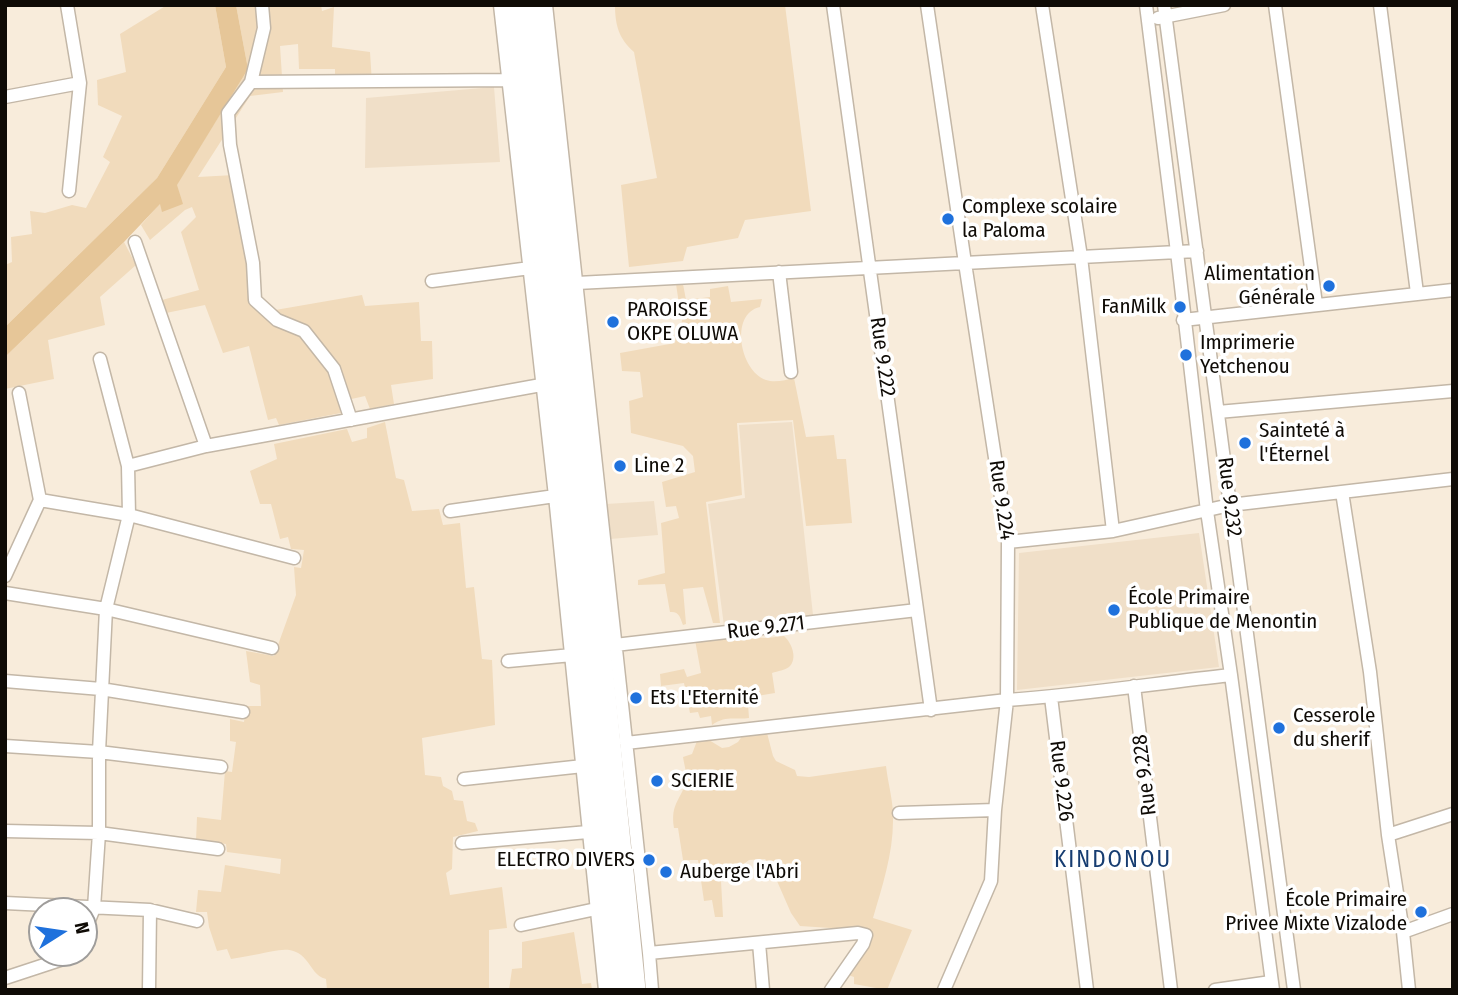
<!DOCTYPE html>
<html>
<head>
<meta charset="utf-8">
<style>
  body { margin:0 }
  #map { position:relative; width:1458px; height:995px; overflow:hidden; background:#f8ecdb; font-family:"Fira Sans Condensed",sans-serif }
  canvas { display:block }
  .frame { position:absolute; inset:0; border:7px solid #0f0b06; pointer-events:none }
  .north { position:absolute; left:28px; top:897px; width:70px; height:70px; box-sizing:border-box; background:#fff; border:2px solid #9f9d9b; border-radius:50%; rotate:78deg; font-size:19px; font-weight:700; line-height:28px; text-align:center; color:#0f0b06 }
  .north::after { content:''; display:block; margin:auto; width:24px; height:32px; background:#1f71dc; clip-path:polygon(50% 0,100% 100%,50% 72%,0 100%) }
</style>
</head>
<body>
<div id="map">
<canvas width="1458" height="995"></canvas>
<div class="frame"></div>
<div class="north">N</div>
</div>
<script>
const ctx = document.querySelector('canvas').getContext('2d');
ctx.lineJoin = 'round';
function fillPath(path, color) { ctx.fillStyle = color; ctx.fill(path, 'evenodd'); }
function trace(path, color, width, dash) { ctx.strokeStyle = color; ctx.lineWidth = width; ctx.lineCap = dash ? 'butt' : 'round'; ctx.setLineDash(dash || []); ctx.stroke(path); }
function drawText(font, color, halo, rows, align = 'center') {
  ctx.font = font + ' "Fira Sans Condensed",sans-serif'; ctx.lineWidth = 7; ctx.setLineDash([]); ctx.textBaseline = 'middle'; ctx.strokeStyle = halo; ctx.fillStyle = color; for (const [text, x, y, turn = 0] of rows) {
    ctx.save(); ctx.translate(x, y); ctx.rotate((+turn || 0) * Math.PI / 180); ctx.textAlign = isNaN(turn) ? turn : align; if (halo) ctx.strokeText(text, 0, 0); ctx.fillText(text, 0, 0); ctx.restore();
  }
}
const built = new Path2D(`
  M 494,87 L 500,162 L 365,168 L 366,98 Z
  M 792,422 L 813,615 L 724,626 L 708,504 L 745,498 L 739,425 Z
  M 654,501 L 658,535 L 610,539 L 606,504 Z
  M 1199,533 L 1219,667 L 1017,690 L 1019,553 Z`);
const green = new Path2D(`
  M 167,5 L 215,5 L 226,67 L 157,178 L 5,327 L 5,265 L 12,262 L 11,237 L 32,234 L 30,211 L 45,213 L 72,205 L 86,208 L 110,162 L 103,157 L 122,116 L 98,105 L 97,80 L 126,72 L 120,34 Z
  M 236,5 L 321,5 L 322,11 L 334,7 L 332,47 L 370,52 L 372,83 L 335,86 L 335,69 L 299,69 L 298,44 L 280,46 L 283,92 L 250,96 L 198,177 L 234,175 L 258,313 L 362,295 L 365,306 L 419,302 L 421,341 L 432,341 L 433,379 L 391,385 L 394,404 L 370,409 L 365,396 L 338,402 L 341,413 L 279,425 L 276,418 L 268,420 L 249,346 L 223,353 L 205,305 L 166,313 L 162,300 L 199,290 L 181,232 L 196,217 L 192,207 L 185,210 L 150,240 L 141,225 L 176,185 L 248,69 Z
  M 615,5 L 785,5 L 811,211 L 745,220 L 738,238 L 687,247 L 683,261 L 629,267 L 621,185 L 657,178 L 634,52 C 619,39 615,25 615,5 Z
  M 124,242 L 136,265 L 100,297 L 105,325 L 48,340 L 54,379 L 5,389 L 5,357 Z
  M 676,284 L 683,284 L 686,300 L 710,297 L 710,289 L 728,286 L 731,302 L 762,299 L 760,307 C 729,314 740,371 766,380 C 775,383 786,380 794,378 L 806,437 L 834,435 L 837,459 L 846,459 L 852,523 L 806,526 L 793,420 L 737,423 L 742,495 L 706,502 L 720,623 L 713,623 L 703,587 L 683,589 L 686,624 L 683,625 C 680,617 679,611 670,612 L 665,584 L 638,585 L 638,580 L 665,573 L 661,523 L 679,518 L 676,506 L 666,507 L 662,482 L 695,472 L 693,456 L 683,446 L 631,433 L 629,401 L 643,397 L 640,372 L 622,371 L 620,353 L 675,343 L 677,330 L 681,325 L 683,316 L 679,304 Z
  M 385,422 L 396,478 L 404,480 L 412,511 L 439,509 L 443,525 L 460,523 L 466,588 L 474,587 L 482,659 L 492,660 L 495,725 L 422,738 L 425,775 L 441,777 L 443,786 L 452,791 L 454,800 L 463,801 L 467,821 L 475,823 L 478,831 L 453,837 L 452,869 L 446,873 L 450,895 L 502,887 L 507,928 L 489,930 L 489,990 L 327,990 L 326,979 C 315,976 313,968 306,960 C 293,944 277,951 259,954 C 250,956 241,957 231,959 L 227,949 L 217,951 L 209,927 L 207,912 L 196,912 L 198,890 L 221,892 L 225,865 L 280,874 L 281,859 L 227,852 L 226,844 L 196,841 L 197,817 L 221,820 L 225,771 L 232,772 L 236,742 L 230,741 L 230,719 L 244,722 L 246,706 L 261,706 L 260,685 L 250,682 L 246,651 L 274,656 L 296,595 L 294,567 L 301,568 L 304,550 L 291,549 L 288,537 L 280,539 L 271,504 L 260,504 L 250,471 L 277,459 L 274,444 L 347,429 L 352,442 L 367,438 L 367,428 Z
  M 750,634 C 759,641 773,637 784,636 C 792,643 798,659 789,667 C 785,670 778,671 772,673 L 775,693 L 757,696 L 757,702 L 748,704 L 749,718 C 734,720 726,715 712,725 L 711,716 L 700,718 L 698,712 L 690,713 L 684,683 L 661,686 L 660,674 L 684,669 L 687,677 L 701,673 L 695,640 Z
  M 767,733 L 773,756 L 776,761 L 795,770 L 797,776 L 809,777 L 886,766 C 888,784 894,803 893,821 C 893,854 882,887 873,918 L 912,930 L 887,990 L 854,984 L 854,977 L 848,975 L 862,930 L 800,926 L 791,913 L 770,865 L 765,859 L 749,860 L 721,881 L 723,917 L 715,917 L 712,900 L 704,901 L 698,860 L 683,860 L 678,828 L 674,828 C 670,802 682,800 686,780 C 687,773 684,764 683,757 L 692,754 L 697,741 L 709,740 L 722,748 L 729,747 L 738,742 L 743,735 Z
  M 574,932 L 582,984 L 591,983 L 592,990 L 509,990 L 512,969 L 522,968 L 522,942 Z`);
const water = new Path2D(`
  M 215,5 L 236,5 L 248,69 L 177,185 L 183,204 L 162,212 L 160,204 L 124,242 L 5,357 L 5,327 L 157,178 L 226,67 Z`);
const minor = new Path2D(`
  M 67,5 L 80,83 L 69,191
  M 262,5 L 264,28 L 251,82 L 228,113 L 230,145 L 253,263 L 255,300 L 277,320 L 304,331 L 334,369 L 351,420
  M 500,5 L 555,496 L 605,990
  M 546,5 L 649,953 L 652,990
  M 833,5 L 931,710
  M 927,5 L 965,263 L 1008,542 L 1007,700 L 995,810 L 991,881 L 944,990
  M 1042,5 L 1081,257 L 1113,531
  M 1146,5 L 1177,252 L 1207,511 L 1231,675 L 1273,990
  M 1164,5 L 1294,990
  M 1275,5 L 1316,304
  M 1380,5 L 1417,293
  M 1158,18 L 1224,5
  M 251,82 L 509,80
  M 5,97 L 80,83
  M 135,242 L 206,446
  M 779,272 L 791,372
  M 432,281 L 530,268
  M 577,283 L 1197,251
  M 1183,320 L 1453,290
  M 1218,412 L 1453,391
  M 128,466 L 206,446 L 541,385
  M 1342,492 L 1370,672 L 1388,835 L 1403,932 L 1409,990
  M 40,500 L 129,515 L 294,558
  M 450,511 L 555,496
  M 1008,542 L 1113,531 L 1230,505 L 1453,479
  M 5,576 L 40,500 L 19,393
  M 5,593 L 106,609 L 272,648
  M 615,645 L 917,610
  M 508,661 L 572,655
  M 5,681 L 101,689 L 243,712
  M 1134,686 L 1171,990
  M 1051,697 L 1087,990
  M 626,743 L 1007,700 C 1082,695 1157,683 1231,675
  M 5,746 L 99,752 L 221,767
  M 464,779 L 583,766
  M 899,813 L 995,810
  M 5,831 L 99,833 L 218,849
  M 1388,835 L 1453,814
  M 462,843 L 588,832
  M 5,903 L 150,910 L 197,921
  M 521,925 L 596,909
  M 1403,932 L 1453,914
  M 84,933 L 94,908 L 99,833 L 99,752 L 106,609 L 129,515 L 128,466 L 100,359
  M 759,943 L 763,990
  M 649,953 L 858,933 L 866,935 L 863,944 L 831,990
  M 5,978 L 75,955 L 76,953
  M 149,990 L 150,910
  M 1215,990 L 1271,982`);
const highway = new Path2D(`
  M 514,5 L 546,284 L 618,990
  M 533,5 L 564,283 L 636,990`);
const markers = [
  [948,219,7,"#1f71dc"],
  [1329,286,7,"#1f71dc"],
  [1180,307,7,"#1f71dc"],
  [613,322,7,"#1f71dc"],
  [1186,355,7,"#1f71dc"],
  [1245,443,7,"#1f71dc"],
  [620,466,7,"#1f71dc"],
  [1114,610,7,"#1f71dc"],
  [636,698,7,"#1f71dc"],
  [1279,728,7,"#1f71dc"],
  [657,781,7,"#1f71dc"],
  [649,860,7,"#1f71dc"],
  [666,872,7,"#1f71dc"],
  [1421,912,7,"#1f71dc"]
];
const poiNames = [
  ["Complexe scolaire",962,207],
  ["la Paloma",962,231],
  ["Alimentation",1315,274,"right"],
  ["Générale",1315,298,"right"],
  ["FanMilk",1166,307,"right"],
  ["PAROISSE",627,310],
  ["OKPE OLUWA",627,334],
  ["Imprimerie",1200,343],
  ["Yetchenou",1200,367],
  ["Sainteté à",1259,431],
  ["l'Éternel",1259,455],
  ["Line 2",634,466],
  ["École Primaire",1128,598],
  ["Publique de Menontin",1128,622],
  ["Ets L'Eternité",650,698],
  ["Cesserole",1293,716],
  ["du sherif",1293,740],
  ["SCIERIE",671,781],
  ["ELECTRO DIVERS",635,860,"right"],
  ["Auberge l'Abri",680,872],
  ["École Primaire",1407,900,"right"],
  ["Privee Mixte Vizalode",1407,924,"right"]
];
const streetNames = [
  ["Rue 9.222",882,357,82],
  ["Rue 9.232",1229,497,83],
  ["Rue 9.224",1001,500,82],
  ["Rue 9.271",766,628,-7],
  ["Rue 9.228",1145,775,-97],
  ["Rue 9.226",1061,781,83]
];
const neighbourhoodNames = [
  ["KINDONOU",1113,861]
];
fillPath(built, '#f0dfc8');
fillPath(green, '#f1dbbc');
fillPath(water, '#e6c698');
trace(minor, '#c3b7a7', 15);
trace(highway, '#c3b7a7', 22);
trace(minor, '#fff', 12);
trace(highway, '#fff', 19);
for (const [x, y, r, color] of markers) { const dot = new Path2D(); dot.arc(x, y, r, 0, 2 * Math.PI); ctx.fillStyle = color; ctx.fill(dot); trace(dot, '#fff', 2.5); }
drawText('21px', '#0f0b06', '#fff', poiNames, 'left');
drawText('21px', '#0f0b06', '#fff', streetNames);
ctx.letterSpacing = '2px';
drawText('23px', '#173d71', '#fff', neighbourhoodNames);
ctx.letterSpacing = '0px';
</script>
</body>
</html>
